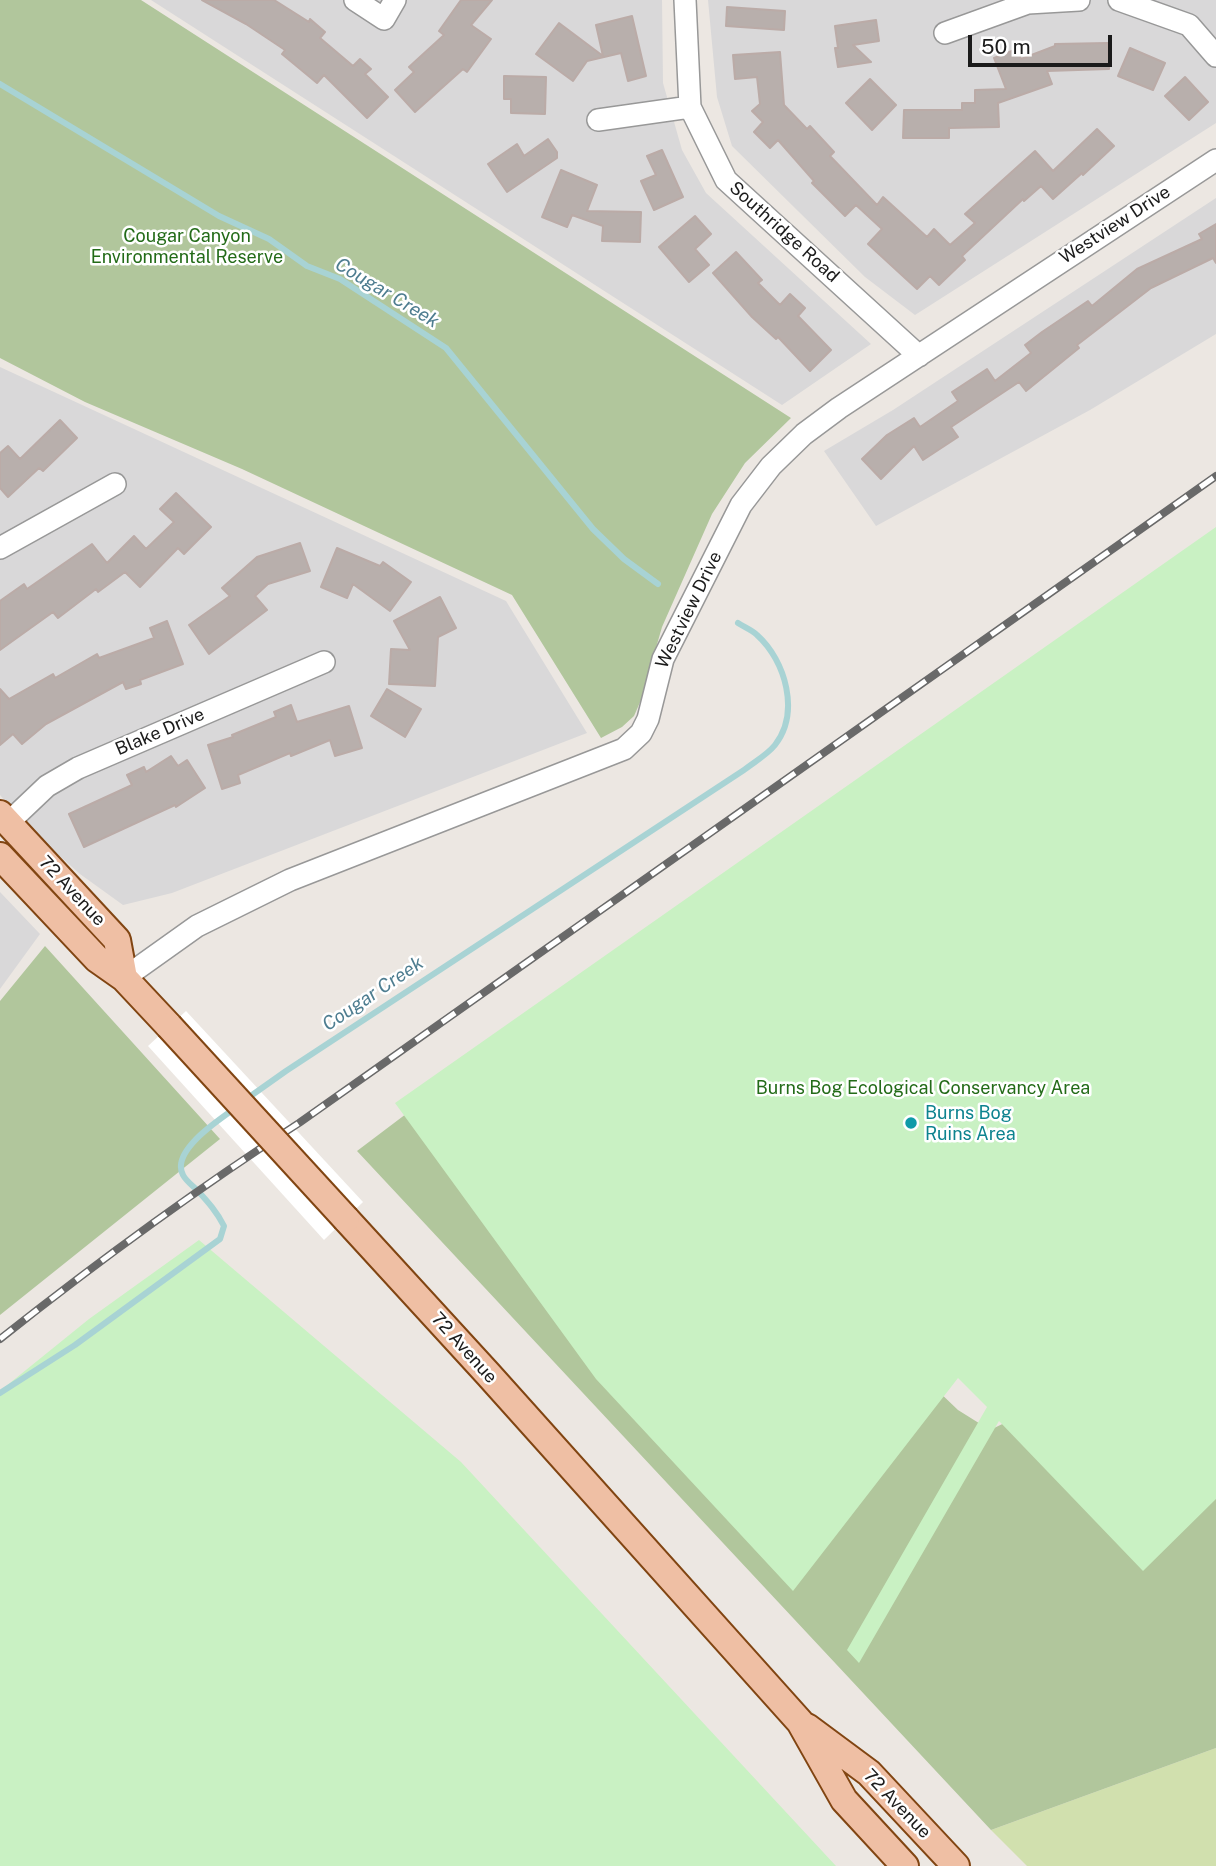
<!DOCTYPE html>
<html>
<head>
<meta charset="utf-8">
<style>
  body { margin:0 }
  #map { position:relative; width:1216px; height:1866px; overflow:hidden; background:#ece7e2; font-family:"Public Sans",sans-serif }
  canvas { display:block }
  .scale { position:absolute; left:968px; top:35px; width:144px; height:32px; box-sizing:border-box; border:4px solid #1b1b1b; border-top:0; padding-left:9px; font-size:21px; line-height:24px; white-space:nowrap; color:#1b1b1b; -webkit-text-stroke:5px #fff; paint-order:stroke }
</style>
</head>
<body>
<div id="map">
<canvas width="1216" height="1866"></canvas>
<div class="scale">50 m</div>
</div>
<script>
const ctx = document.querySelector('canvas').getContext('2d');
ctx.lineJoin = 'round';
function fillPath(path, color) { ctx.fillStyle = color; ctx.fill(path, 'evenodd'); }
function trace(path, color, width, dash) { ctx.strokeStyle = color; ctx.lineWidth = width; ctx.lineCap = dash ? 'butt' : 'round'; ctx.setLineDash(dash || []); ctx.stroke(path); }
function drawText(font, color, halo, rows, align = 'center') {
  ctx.font = font + ' "Public Sans",sans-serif'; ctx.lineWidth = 5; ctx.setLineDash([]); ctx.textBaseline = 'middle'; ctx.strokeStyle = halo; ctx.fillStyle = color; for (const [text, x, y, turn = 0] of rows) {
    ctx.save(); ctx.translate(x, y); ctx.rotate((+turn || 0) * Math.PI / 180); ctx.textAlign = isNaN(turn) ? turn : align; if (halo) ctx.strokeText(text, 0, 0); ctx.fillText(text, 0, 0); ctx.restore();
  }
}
const residential = new Path2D(`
  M 151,0 L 662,0 L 663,83 L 682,150 L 706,193 L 871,344 L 782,405 Z
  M 708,0 L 1216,0 L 1216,123 L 915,315 L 865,277 L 732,146 L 717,97 Z
  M 1216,198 L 1216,334 L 1090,410 L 876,526 L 824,451 L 893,410 Z
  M 0,367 L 506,601 L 587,733 L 172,893 L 123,905 L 80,874 L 29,829 L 0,795 Z
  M 0,892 L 40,934 L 0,989 Z`);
const grass = new Path2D(`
  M 1216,1748 L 1216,1866 L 1027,1866 L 991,1830 Z`);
const forest = new Path2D(`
  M 0,0 L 141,0 L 791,418 L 745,463 L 712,514 L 662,627 L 641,700 L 634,716 L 622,727 L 601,738 L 512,595 L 242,469 L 85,402 L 0,358 Z
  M 1216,535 L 1216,1748 L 991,1830 L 357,1151 L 492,1049 L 892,1347 L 958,1410 L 990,1430 L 1021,1415 Z
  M 45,946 L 220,1139 L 0,1315 L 0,1001 Z`);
const park = new Path2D(`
  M 1216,527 L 1216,1499 L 1143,1571 L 999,1421 L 859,1663 L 847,1650 L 987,1407 L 958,1378 L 793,1591 L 596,1379 L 395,1103 Z
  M 199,1240 L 461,1462 L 836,1866 L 0,1866 L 0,1391 L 89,1319 Z`);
const pier = new Path2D(`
  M 186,1011 L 363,1202 L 324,1240 L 148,1046 Z`);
const stream = new Path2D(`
  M 0,84 L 219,216 L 269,239 L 307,266 L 340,279 L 446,348 L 593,529 L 624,559 L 658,584
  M 245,1100 L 286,1071 L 744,770 C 754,762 767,755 775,745 C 800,713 786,661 757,635 C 752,630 744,627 738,623
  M 0,1393 L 75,1345 L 220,1239 L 224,1226 C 217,1212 208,1202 198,1191 C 193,1186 186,1181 183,1175 C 170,1151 220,1119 237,1107`);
const building = new Path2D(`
  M 202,0 L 274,0 L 309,22 L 310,19 L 325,32 L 320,38 L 353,66 L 360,59 L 371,69 L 365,74 L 388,97 L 367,118 L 324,75 L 317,83 L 282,54 L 285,50 L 246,24 Z
  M 461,0 L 492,0 L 471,25 L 491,39 L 467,72 L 463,69 L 415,112 L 395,90 L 414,72 L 409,67 L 444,35 L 439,31 Z
  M 727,7 L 785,11 L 784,30 L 726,26 Z
  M 632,16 L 646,76 L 628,81 L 621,53 L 587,61 L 573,81 L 536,54 L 559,23 L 603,56 L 596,25 Z
  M 876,20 L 879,41 L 853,45 L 871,62 L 838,67 L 835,48 L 838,48 L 835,26 Z
  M 1108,43 L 1109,69 L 1047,71 L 1052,84 L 998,103 L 999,127 L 949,128 L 949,138 L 903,138 L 904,110 L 962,110 L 962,103 L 975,103 L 975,90 L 1006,89 L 994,58 L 1017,49 L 1021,59 L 1055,46 L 1055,44 Z
  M 1130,48 L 1165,63 L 1153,90 L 1118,76 Z
  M 780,52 L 784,105 L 807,129 L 810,126 L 834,152 L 830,156 L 877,205 L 883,197 L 927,237 L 934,229 L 950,245 L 975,223 L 965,214 L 1035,151 L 1053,171 L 1097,129 L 1114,146 L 1083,175 L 1082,173 L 1053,199 L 1041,186 L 1024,201 L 1023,199 L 962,256 L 965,260 L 939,285 L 930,276 L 917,289 L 868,244 L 882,229 L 856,205 L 845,216 L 812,183 L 814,181 L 778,140 L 770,148 L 754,132 L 763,122 L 752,111 L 760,104 L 757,77 L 735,79 L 733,55 Z
  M 504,76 L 546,77 L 545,114 L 511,113 L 511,99 L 504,99 Z
  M 1185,77 L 1208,102 L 1189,120 L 1165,96 Z
  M 870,79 L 896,105 L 872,130 L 846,103 Z
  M 548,139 L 557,152 L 557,158 L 507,192 L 488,164 L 517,144 L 524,156 Z
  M 662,150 L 683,197 L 654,210 L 641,181 L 656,175 L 647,156 Z
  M 561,170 L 597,185 L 587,211 L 641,212 L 640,242 L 602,241 L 603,226 L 572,215 L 567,227 L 542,217 Z
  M 695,216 L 711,234 L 695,249 L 709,265 L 689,282 L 659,247 Z
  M 1216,224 L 1216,263 L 1213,258 L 1151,288 L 1077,345 L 1079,348 L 1026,391 L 1019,382 L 951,427 L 958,437 L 923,460 L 914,446 L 881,479 L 862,459 L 887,435 L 914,418 L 920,427 L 958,401 L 952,392 L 987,369 L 995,381 L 1031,353 L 1025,345 L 1042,332 L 1088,301 L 1092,306 L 1137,269 L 1202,239 L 1199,234 Z
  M 736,252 L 762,280 L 758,283 L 780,305 L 790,294 L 805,308 L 798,316 L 831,350 L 810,371 L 778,337 L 776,339 L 752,317 L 713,273 Z
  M 60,420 L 77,438 L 43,471 L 39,468 L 8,497 L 0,488 L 0,453 L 8,446 L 20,459 Z
  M 176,493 L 211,527 L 184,554 L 178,548 L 140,587 L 125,572 L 98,592 L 96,589 L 58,618 L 53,612 L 0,650 L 0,601 L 24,584 L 27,589 L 92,544 L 107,563 L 134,536 L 146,549 L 174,522 L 160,509 Z
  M 300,543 L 310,571 L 268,584 L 255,596 L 267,610 L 209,654 L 189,625 L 230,596 L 222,588 L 257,557 Z
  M 337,548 L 380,566 L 383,562 L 411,582 L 390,611 L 353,584 L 347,598 L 321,587 Z
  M 440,597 L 456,628 L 438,637 L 435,686 L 389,684 L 391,649 L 410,650 L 394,621 Z
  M 167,621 L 183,664 L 140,680 L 141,684 L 126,689 L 123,682 L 46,724 L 22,744 L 13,734 L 0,745 L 0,689 L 9,699 L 53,674 L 55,678 L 97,654 L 99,658 L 154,638 L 150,628 Z
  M 387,689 L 421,709 L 405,737 L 371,716 Z
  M 291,705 L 297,722 L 349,706 L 362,748 L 335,756 L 330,740 L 291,756 L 290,753 L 238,775 L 240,783 L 222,789 L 208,745 L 233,737 L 232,735 L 276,717 L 274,712 Z
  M 171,756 L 178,766 L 187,760 L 205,788 L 176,807 L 175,805 L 84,847 L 69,814 L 132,785 L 127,775 L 144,767 L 146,772 Z`);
const minor = new Path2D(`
  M 355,0 L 384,19 L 395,0
  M 685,0 L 690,107 L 726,180 L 919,356
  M 1119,0 L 1189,25 L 1216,56
  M 945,33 L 1028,3 L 1079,0
  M 598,120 L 690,107
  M 0,548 L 115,484
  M 8,823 L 47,786 L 78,768 L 324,662
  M 124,978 L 197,926 L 290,880 L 624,749 L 641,733 L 648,719 L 663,659 L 741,505 L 771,466 L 804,434 L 839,408 L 1216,160`);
const major = new Path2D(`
  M 0,814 L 117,940 L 124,978
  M 0,856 L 97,959 L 124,978 L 169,1026
  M 346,1219 L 488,1374 L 800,1722 L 844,1800 L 905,1866
  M 807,1727 L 869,1773 L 956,1866`);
const rail = new Path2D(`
  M 0,1339 C 96,1263 197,1189 299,1123 L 1216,476`);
const majorBridge = new Path2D(`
  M 169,1026 L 346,1219`);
const markers = [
  [911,1123,7,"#0f9aa8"]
];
const streetNames = [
  ["Westview Drive",1115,225,-33],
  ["Southridge Road",784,232,42],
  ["Westview Drive",689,610,-64],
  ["Blake Drive",160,732,-23],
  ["72 Avenue",72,891,47],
  ["72 Avenue",464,1348,48],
  ["72 Avenue",897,1804,46]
];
const parkNames = [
  ["Cougar Canyon",187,236],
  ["Environmental Reserve",187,257],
  ["Burns Bog Ecological Conservancy Area",923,1088]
];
const cultureNames = [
  ["Burns Bog",925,1113],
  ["Ruins Area",925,1134]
];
const waterNames = [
  ["Cougar Creek",387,293,31],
  ["Cougar Creek",373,994,-34]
];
fillPath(residential, '#d9d8d9');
fillPath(grass, '#d1e0ae');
fillPath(forest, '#b1c69c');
fillPath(park, '#c9f1c3');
fillPath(pier, '#fff');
trace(stream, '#a8d3d4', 6);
fillPath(building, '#b8afac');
trace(building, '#bbaba7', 2);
trace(minor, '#989898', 24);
trace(major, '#814512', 30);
trace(minor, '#fff', 21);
trace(major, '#efbfa4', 26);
trace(rail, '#696969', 8);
trace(rail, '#fff', 5, [16]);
trace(majorBridge, '#814512', 30, []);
trace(majorBridge, '#efbfa4', 26);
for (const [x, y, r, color] of markers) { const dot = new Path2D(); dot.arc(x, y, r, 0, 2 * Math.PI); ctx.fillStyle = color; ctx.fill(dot); trace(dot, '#fff', 2.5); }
drawText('18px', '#1b1b1b', '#fff', streetNames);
drawText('18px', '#236b18', '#fff', parkNames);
drawText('18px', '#0d838f', '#fff', cultureNames, 'left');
drawText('italic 19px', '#4e7d90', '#fff', waterNames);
</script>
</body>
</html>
